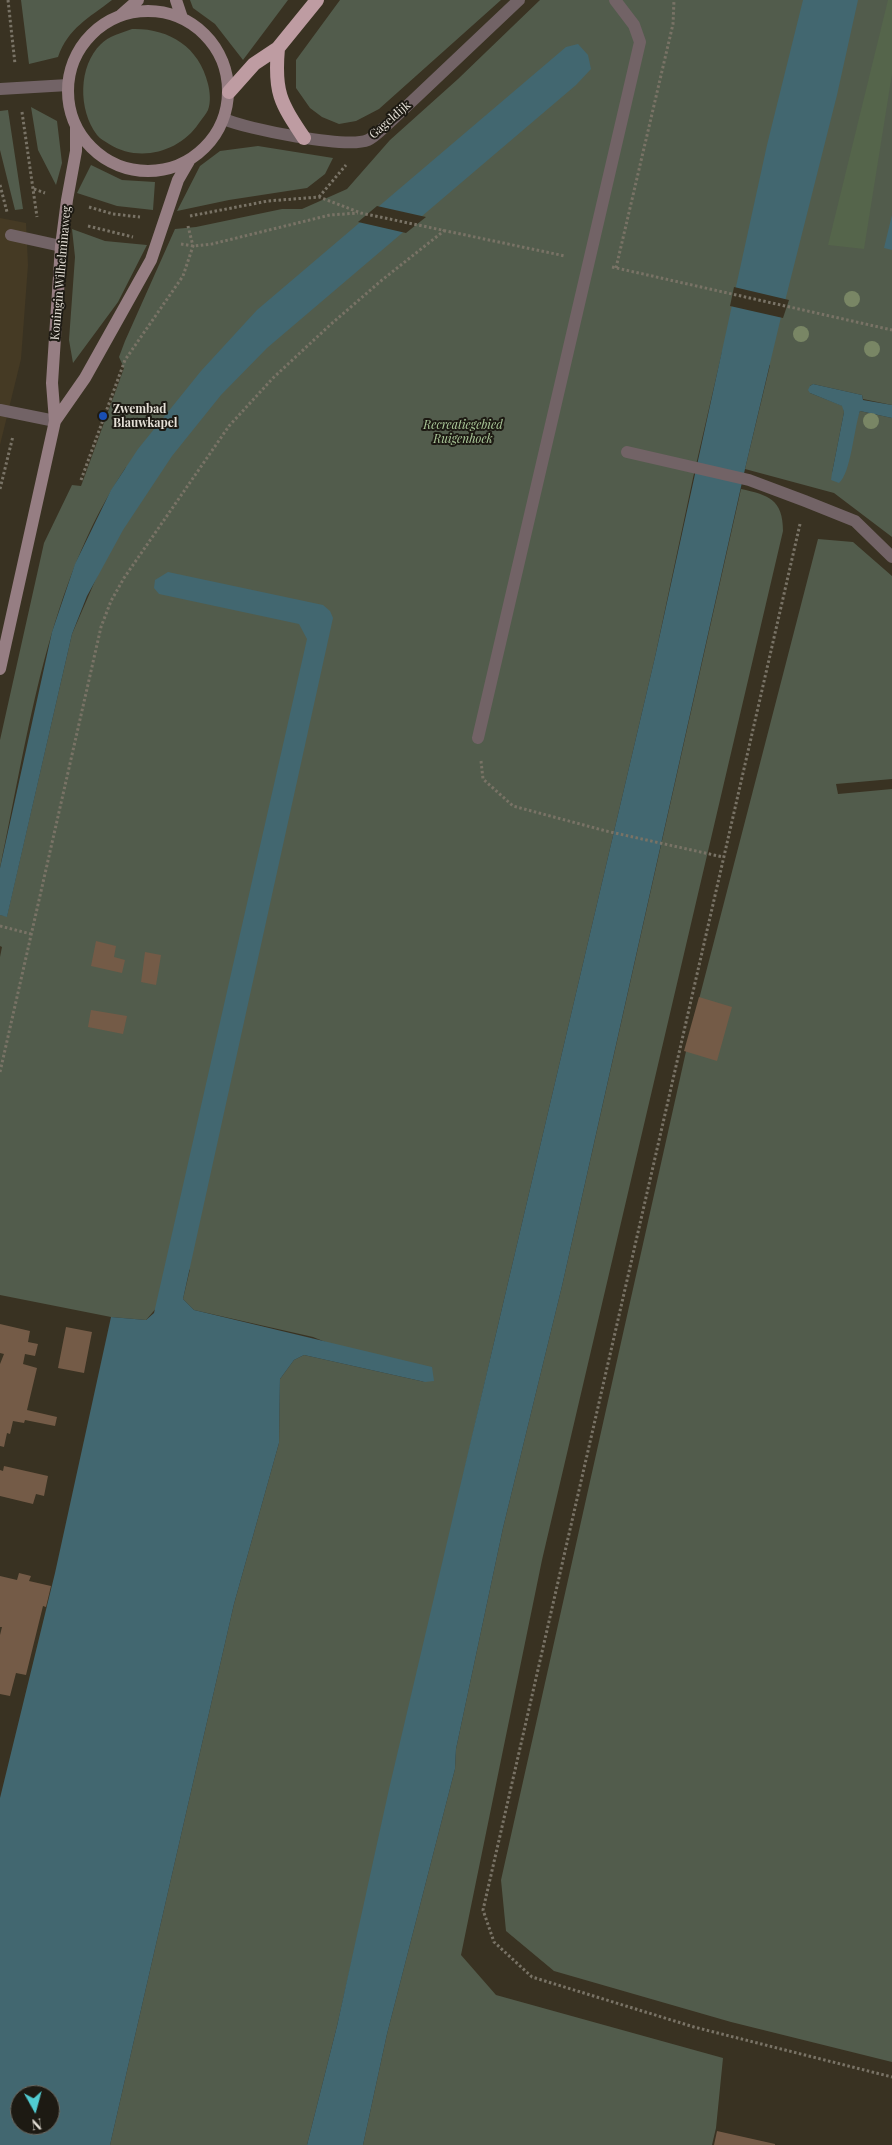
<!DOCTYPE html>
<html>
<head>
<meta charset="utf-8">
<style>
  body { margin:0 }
  #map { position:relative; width:892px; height:2145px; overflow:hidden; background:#393222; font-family:"Playfair Display",serif }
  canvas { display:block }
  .north { position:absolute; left:10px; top:2085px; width:50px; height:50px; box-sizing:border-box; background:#1d1a13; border:1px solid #6d6961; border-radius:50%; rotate:173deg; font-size:14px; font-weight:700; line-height:20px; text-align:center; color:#e5e0d7 }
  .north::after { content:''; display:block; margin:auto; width:18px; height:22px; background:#51ccd2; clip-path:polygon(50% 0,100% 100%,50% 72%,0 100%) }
</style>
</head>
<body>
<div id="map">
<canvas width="892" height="2145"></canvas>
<div class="north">N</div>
</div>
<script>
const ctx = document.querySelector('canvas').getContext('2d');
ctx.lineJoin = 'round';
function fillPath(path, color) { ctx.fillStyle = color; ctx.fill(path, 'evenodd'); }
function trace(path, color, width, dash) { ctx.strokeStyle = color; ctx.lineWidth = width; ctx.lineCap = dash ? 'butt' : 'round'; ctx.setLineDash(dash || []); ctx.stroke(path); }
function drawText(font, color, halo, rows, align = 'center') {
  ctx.font = font + ' "Playfair Display",serif'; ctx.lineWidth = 4; ctx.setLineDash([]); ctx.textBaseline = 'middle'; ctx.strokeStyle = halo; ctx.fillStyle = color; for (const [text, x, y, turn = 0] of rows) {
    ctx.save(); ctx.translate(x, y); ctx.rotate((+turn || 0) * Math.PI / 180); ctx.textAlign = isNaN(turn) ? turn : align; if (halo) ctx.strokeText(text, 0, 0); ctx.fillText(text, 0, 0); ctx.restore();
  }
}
const built = new Path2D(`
  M 0,218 L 26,223 L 28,265 L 21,359 L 0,445 Z`);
const green = new Path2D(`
  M 21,0 L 112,0 C 89,18 68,28 58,57 L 29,64 Z
  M 190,0 L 288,0 L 243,60 L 215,24 L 193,8 Z
  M 340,0 L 501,0 L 379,109 L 356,121 L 339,124 L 322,117 L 310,108 L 296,88 L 296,60 Z
  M 540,0 L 892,0 L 892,405 L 863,399 L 862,395 L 813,384 L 810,386 L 810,393 L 843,406 L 844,412 L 832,473 L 860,411 L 892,418 L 892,537 L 834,493 L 745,469 L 770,365 L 722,352 L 693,478 L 655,657 L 495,1338 L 337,2026 L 307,2145 L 110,2145 L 234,1604 L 279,1443 L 280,1379 L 294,1360 L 304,1355 L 425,1382 L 313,1337 L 194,1310 L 183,1299 L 190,1269 L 146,1320 L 111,1317 L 0,1295 L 0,957 L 2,947 L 0,946 L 0,915 L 7,916 L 72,634 L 98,574 L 126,467 C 47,585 29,732 0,868 L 0,740 L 44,543 L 72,485 L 81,486 L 124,368 L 119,357 L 125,341 L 175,229 L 196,227 L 282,209 L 302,209 L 347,189 L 390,140 L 458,79 Z
  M 132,29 C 168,28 199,46 208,84 C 210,92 211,102 208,110 C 206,114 202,119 199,123 C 180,152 139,163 109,144 C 105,141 100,139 97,135 C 78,110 78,66 101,44 C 109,36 121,33 132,29 Z
  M 31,107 L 57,121 L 62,163 L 56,185 L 38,150 Z
  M 8,110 L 23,209 L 15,210 L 0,150 L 0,111 Z
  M 258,146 L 333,158 L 325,174 L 307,188 L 229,200 L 177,211 L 200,166 L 220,151 Z
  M 91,165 L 122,180 L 155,182 L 153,210 L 117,206 L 77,193 Z
  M 72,229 L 105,241 L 147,245 L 118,302 L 73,363 L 69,340 L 75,257 Z
  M 741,489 C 768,495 783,499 783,531 L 542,1560 L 461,1955 L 496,1995 L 723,2058 L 716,2128 L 712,2145 L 363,2145 L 387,2034 L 455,1769 L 456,1749 L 503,1528 L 562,1286 Z
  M 818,539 L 853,542 L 892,576 L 892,779 L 836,784 L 838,794 L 892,789 L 892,2062 L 731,2022 L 554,1971 L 506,1931 L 501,1880 L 689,1038 Z`);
const forest = new Path2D(`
  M 888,0 L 892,0 L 892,74 L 864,249 L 828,245 Z`);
const water = new Path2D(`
  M 803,0 L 858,0 L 837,95 L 781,317 L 745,469 L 562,1286 L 503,1528 L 456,1749 L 455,1769 L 387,2034 L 363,2145 L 307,2145 L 337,2026 L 389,1789 L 655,657 L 767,145 Z
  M 578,44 L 588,55 L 591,69 L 576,85 L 267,348 L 221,395 L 172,456 L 123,530 L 87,596 L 72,634 L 7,917 L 0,915 L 0,868 L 52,632 L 75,564 L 111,490 L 138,449 L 201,371 L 257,310 L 566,47 Z
  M 892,215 L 892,250 L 884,248 Z
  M 813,384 L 862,395 L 863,400 L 892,405 L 892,418 L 860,411 C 854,428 851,473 839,483 L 831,480 L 832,473 L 844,412 L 842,406 L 810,393 L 808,390 L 810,386 Z
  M 168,572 L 323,605 L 330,611 L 333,618 L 183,1299 L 194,1310 L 432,1367 L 434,1381 L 425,1382 L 304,1355 L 294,1360 L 280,1379 L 279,1443 L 234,1604 L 110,2145 L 0,2145 L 0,1798 L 55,1573 L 111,1317 L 146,1320 L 154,1313 L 307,639 L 299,624 L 159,594 L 154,588 L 155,580 ZM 20,2095 L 50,2095 L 50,2125 L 20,2125 Z`);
const pier = new Path2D(`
  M 377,206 L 426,217 L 406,233 L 358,222 Z
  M 734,287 L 789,300 L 783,318 L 730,306 Z`);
const building = new Path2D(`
  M 96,941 L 116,946 L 114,957 L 125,960 L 122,973 L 91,966 Z
  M 145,952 L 161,955 L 156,985 L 141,982 Z
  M 699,997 L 732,1007 L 717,1061 L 684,1051 Z
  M 91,1010 L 127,1016 L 123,1034 L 88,1027 Z
  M 0,1324 L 30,1331 L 28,1342 L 38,1344 L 35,1356 L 25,1354 L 23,1364 L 37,1368 L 27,1410 L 57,1417 L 55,1426 L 25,1420 L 24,1423 L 13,1421 L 10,1434 L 7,1433 L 4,1447 L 0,1446 L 0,1364 L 4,1354 L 0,1353 Z
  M 66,1327 L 92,1332 L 84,1373 L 58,1368 Z
  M 4,1466 L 48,1476 L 44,1496 L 36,1494 L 33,1504 L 0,1496 L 0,1470 L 3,1471 Z
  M 19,1573 L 31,1576 L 29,1581 L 51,1586 L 46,1607 L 43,1606 L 26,1675 L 16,1673 L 10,1696 L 0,1694 L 0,1635 L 2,1627 L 0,1627 L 0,1576 L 17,1580 Z
  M 717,2131 L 775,2144 L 775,2145 L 714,2145 Z`);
const path = new Path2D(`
  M 8,0 L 15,64
  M 22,112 L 37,217
  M 0,185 L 7,212
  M 34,189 L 45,193
  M 319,197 L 346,165
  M 89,207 L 113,214 L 140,217
  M 190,216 L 268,201 L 319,197 L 361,213 L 565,256
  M 88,226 L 133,237
  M 181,244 L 193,246 L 212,244 L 330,215 L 358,213
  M 612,267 L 892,330
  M 616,268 L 673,24 L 674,0
  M 81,480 L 125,360 L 183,276 L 193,246 L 188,226
  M 0,489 L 13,436
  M 800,524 L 483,1910 L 494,1942 L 532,1977 L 694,2027 L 892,2077
  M 481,761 L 483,779 L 513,806 L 606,831 L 723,857
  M 0,926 L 31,934
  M 0,1072 L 101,627 L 111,601 L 124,578 L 229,426 L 273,378 L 330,325 L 382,280 L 445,230`);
const service = new Path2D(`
  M 0,89 L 68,85
  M 11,235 L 61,246
  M 0,410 L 55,421
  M 627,452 L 749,480 L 805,501 L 855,521 L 892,557
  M 478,738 L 640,42 L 634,25 L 615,0`);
const minor = new Path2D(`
  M 224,119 C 246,129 347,149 368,140 C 375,137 383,128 389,123 L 519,0`);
const secondary = new Path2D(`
  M 176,0 L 182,18
  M68 91a80 80 0 1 1 160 0a80 80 0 1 1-160 0Z
  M 121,15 L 138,0
  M 55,421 L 85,378 L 151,260 L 178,180 L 189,161
  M 0,669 L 55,421 L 52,383 L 61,246 L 67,200 L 76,151 L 76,126`);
const trunk = new Path2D(`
  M 278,48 C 274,92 280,102 304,138
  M 229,92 L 254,64 L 278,48 L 317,0`);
const trees = [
  [852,299],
  [801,334],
  [872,349],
  [871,421]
];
const markers = [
  [103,416,5,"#1a4fb4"]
];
const streetNames = [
  ["Gageldijk",390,120,-41],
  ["Koningin Wilhelminaweg",61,273,-85]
];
const poiNames = [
  ["Zwembad",113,409],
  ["Blauwkapel",113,423]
];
const parkNames = [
  ["Recreatiegebied",463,425],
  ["Ruigenhoek",463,439]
];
fillPath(built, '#453a24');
fillPath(green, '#525c4c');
fillPath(forest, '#55654b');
fillPath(water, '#426770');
fillPath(pier, '#393222');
fillPath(building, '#745b47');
trace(path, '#797366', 3, [2.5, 2.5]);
trace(service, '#726366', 12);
trace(minor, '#726366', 12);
trace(secondary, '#967e83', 12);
trace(trunk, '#be9ca2', 14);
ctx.fillStyle = '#798665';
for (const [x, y] of trees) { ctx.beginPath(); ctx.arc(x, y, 8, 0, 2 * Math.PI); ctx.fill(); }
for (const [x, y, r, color] of markers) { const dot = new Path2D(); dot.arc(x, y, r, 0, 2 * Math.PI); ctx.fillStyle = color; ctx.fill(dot); trace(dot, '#1d1a13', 2); }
drawText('12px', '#e5e0d7', '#1d1a13', streetNames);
drawText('bold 12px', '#e5e0d7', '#1d1a13', poiNames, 'left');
drawText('italic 12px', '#adcb9b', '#1d1a13', parkNames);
</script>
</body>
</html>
